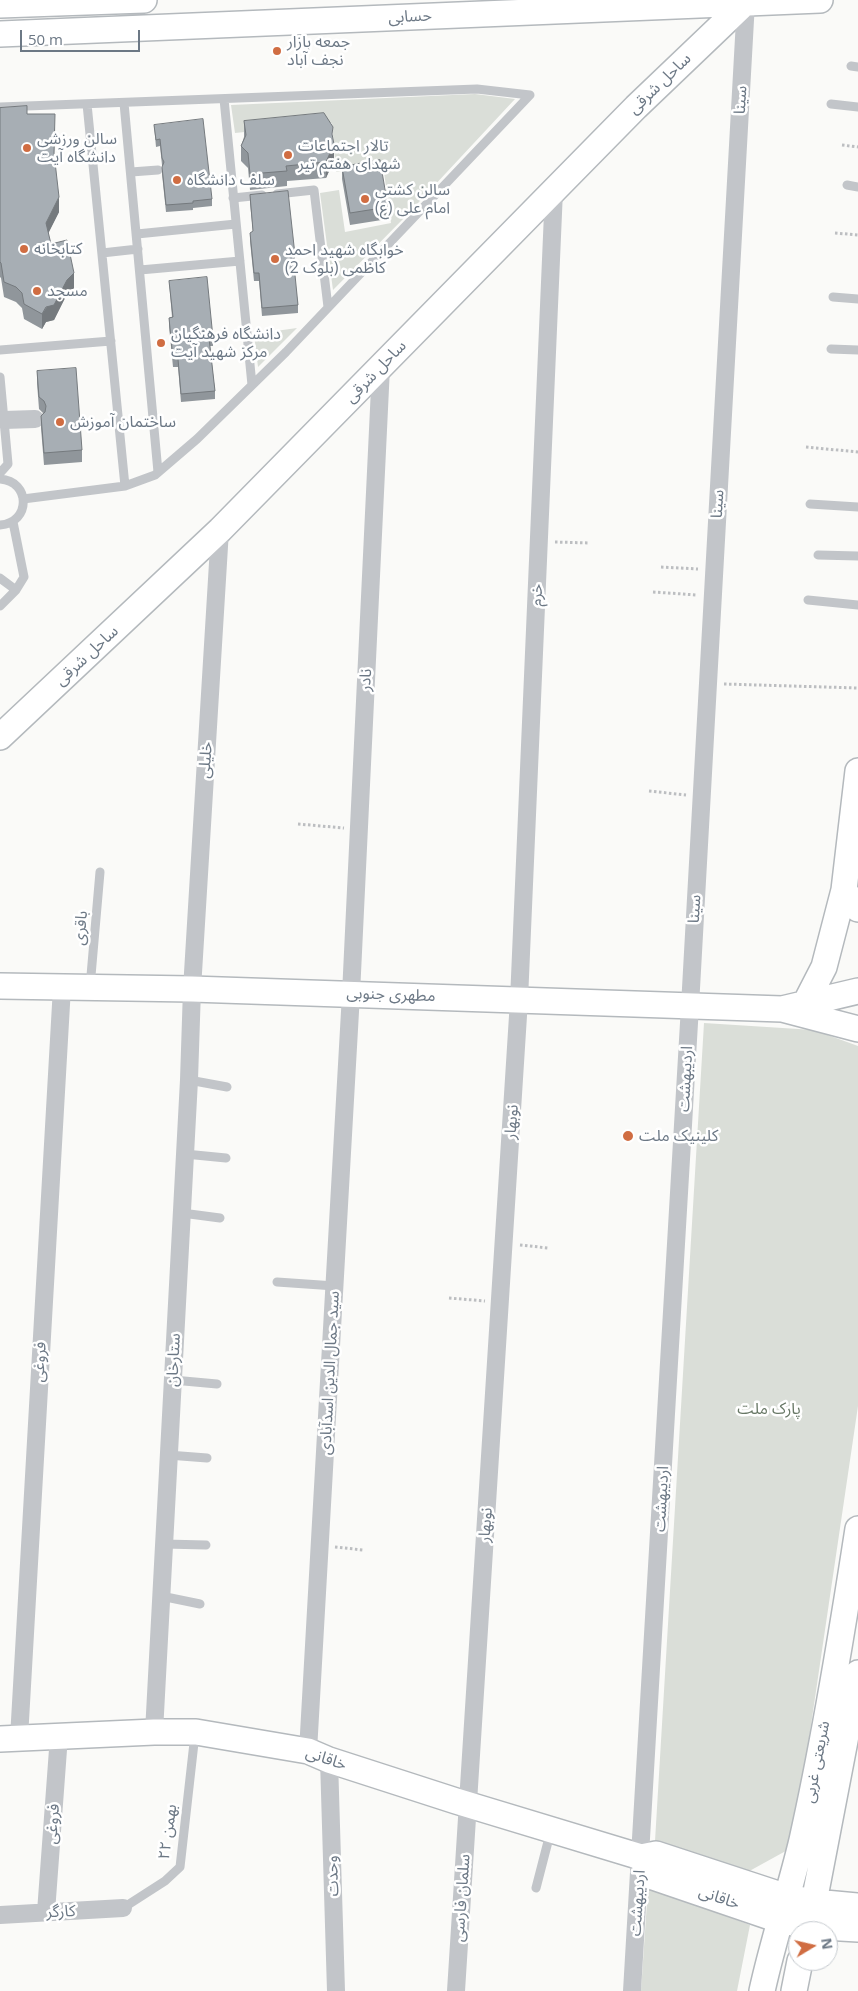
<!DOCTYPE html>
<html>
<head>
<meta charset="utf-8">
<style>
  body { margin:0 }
  #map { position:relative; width:858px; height:1991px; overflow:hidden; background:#fafaf8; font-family:"Open Sans",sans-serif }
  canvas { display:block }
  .north { position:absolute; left:788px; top:1921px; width:50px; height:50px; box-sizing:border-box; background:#fff; border:1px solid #c4c9ce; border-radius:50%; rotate:81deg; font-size:14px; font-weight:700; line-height:20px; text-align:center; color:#6c7885 }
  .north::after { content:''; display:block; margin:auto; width:18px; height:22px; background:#d06d42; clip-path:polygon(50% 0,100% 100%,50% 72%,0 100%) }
  .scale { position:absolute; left:20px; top:30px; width:120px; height:22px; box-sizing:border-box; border:2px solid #6c7885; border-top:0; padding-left:6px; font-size:15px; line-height:18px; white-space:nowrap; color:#6c7885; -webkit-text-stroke:4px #fff; paint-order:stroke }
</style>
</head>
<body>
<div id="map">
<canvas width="858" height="1991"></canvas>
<div class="north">N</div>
<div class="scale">50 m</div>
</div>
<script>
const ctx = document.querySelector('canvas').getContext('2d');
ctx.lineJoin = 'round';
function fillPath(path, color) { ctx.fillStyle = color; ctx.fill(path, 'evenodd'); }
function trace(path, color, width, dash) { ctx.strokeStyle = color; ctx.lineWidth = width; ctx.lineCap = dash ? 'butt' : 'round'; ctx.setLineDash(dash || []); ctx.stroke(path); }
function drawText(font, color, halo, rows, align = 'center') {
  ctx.font = font + ' "Open Sans","Noto Sans Arabic",sans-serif'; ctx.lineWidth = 5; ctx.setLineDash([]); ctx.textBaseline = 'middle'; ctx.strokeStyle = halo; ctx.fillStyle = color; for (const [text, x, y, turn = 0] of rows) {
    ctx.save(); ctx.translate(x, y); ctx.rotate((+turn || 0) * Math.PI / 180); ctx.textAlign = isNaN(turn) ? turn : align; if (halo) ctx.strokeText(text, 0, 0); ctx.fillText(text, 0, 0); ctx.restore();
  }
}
const green = new Path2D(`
  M 475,94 L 515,99 L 405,217 L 333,290 L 320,193 L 339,190 L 345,232 L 391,223 L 383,165 L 336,172 L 332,123 L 235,133 L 231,105 Z
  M 297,328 L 258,367 L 254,334 Z
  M 704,1023 L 814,1030 L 858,1046 L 858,1406 L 793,1847 L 744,1874 L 655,1841 Z
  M 648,1887 L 750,1925 L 737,1991 L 641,1991 Z`);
const path = new Path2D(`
  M 842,145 L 858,147
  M 835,233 L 858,235
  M 806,447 L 858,452
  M 555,542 L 590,543
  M 661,567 L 698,569
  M 653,592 L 697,595
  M 724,684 L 858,688
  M 649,791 L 686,795
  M 298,824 L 344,828
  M 520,1245 L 548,1248
  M 449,1298 L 485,1301
  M 335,1547 L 363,1550`);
const lane = new Path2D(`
  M 851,66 L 858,67
  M 224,99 L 252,385
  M 124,103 L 158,472
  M 87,104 L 125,486
  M 831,104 L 858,107
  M 0,107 L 477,89 L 530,95 L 286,352 L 197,439 L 155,475 L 125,486 L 23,499
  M 131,172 L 158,170
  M 847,185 L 858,187
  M 277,194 L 314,190 L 328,307
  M 233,198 L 262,195
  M 137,234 L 236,224
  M 102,253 L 138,249
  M 140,270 L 240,261
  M 833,297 L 858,299
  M 831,349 L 858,350
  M 0,350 L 111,341
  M 0,377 L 8,464 L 0,473
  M 0,479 C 31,481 31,523 0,525
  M 810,504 L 858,507
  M 818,555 L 858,556
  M 0,578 L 16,590
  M 808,600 L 858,605
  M 0,606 L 16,590 L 24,577 L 13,522
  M 90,987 L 100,872
  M 189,1080 L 227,1087
  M 185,1154 L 226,1158
  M 182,1213 L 220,1218
  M 277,1282 L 335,1286
  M 173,1380 L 217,1384
  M 168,1455 L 207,1458
  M 164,1544 L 206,1545
  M 161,1596 L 200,1604
  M 536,1888 L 551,1830
  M 123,1908 L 165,1881 L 180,1867 L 195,1734`);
const street = new Path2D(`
  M 4,420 L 35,419
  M 154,1732 L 189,1080 L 192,989 L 220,530
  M 19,1738 L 62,987
  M 308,1751 L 351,994 L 381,367
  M 329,1760 L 336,1991
  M 46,1912 L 59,1736
  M 0,1915 L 123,1908
  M 456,1991 L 519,1000 L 554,190
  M 632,1991 L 690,1006 L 746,2`);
const secondary = new Path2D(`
  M 0,5 L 144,0
  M 0,34 L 820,0
  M 0,737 L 220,530 L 636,107 L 746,2
  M 858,771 L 844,890 L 858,909
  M 0,986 L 192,989 L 782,1009
  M 858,991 L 782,1009 L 858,1029
  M 806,1002 L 824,967 L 844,890
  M 0,1739 L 154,1732 L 196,1732 L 308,1751 L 329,1760 L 456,1801 L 641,1857 L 656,1854 L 787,1897 L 814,1902 L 858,1906
  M 641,1857 L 650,1876 L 779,1920 L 807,1926 L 858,1929
  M 806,1931 L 814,1902 L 858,1673
  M 762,1991 C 773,1940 790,1891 802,1840 C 825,1738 842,1633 858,1529
  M 794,1991 L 800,1961`);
const wall = new Path2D(`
  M 0,108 L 27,114 L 55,129 L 54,156 L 59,212 L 48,233 L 51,244 L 74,288 L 67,294 L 54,320 L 46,322 L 42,329 L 24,319 L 22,308 L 16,302 L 4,297 L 1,278 L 0,277 Z
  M 244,121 L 333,139 L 334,160 L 326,178 L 287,181 L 287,186 L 250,190 L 248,168 L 241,161 L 241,146 L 244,137 Z
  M 154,125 L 212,199 L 212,206 L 193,208 L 193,210 L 166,212 L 162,174 L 163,167 L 162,165 L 160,146 L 156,147 Z
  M 342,167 L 388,207 L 388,219 L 350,225 L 342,179 Z
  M 250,195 L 295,255 L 295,263 L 293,263 L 298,305 L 298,313 L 262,316 L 259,281 L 254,281 L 250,241 L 250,233 L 253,232 L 250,203 Z
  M 169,281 L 213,338 L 213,346 L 210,346 L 215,391 L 215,399 L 181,402 L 178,367 L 173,367 L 169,326 L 169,318 L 172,317 Z
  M 37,371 L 82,450 L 82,462 L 44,465 L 41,428 L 41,416 L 43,413 L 39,409 L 37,383 Z`);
const shadedWall = new Path2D(`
  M 334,144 L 334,160 L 326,178 L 326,162 Z
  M 59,197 L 59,212 L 46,238 L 46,223 Z
  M 74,273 L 74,288 L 67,294 L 54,320 L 46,322 L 42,329 L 42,314 L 67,280 Z`);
const building = new Path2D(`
  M 27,106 L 27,114 L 55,114 L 54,153 L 59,197 L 46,223 L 51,244 L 67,240 L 74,273 L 67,280 L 54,305 L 46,307 L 42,314 L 24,304 L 22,293 L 16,287 L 4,282 L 1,263 L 0,262 L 0,108 Z
  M 324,113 L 333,127 L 332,134 L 334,144 L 326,162 L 286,166 L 287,171 L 250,174 L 248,153 L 241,146 L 246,135 L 244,121 Z
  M 203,119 L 212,199 L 193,201 L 193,203 L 166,205 L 162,167 L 164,162 L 162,158 L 160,139 L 156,140 L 154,125 Z
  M 380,160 L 388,207 L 350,213 L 342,167 Z
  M 288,191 L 295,255 L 293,255 L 298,305 L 262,308 L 259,273 L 254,273 L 250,233 L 253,231 L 250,195 Z
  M 207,277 L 213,338 L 209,338 L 215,391 L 181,394 L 178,359 L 173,359 L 169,318 L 173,317 L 169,281 Z
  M 76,368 L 82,450 L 44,453 L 41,416 L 45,412 L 46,406 L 44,401 L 39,397 L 37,371 Z`);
const markers = [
  [277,51,5,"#d06d42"],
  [27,148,5,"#d06d42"],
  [288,155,5,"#d06d42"],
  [177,180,5,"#d06d42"],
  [365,199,5,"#d06d42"],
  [24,249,5,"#d06d42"],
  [275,259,5,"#d06d42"],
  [37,291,5,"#d06d42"],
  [161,343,5,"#d06d42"],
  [60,422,5,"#d06d42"],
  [628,1136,6,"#d06d42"]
];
const streetNames = [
  ["حسابی",410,17,-3],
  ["ساحل شرقی",660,84,-44],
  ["سینا",741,100,-87],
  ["ساحل شرقی",376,372,-46],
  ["سینا",718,504,-87],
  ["خرم",537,595,-88],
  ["ساحل شرقی",87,656,-43],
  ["نادر",366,680,-87],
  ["خلیلی",206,760,-86],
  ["سینا",695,909,-87],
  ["باقری",81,928,-85],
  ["مطهری جنوبی",391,995,2],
  ["اردیبهشت",686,1079,-87],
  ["نوبهار",512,1122,-86],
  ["ستارخان",174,1360,-87],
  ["فروغی",40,1362,-87],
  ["سید جمال الدین اسدآبادی",330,1373,-87],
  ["اردیبهشت",662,1499,-87],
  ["نوبهار",486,1525,-86],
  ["خاقانی",326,1759,19],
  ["شریعتی غربی",817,1762,-79],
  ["فروغی",53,1824,-86],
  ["۲۲ بهمن",168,1832,-82],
  ["وحدت",333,1876,-92],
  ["سلمان فارسی",462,1898,-86],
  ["خاقانی",719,1898,19],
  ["اردیبهشت",638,1903,-86],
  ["کارگر",61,1912,-3]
];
const poiNames = [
  ["جمعه بازار",287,42],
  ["نجف آباد",287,60],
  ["سالن ورزشی",37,139],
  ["دانشگاه آیت",37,157],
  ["تالار اجتماعات",298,146],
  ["شهدای هفتم تیر",298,164],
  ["سلف دانشگاه",187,180],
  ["سالن کشتی",375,190],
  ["امام علی (ع)",375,208],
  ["کتابخانه",34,249],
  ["خوابگاه شهید احمد",285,250],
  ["کاظمی (بلوک 2)",285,268],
  ["مسجد",47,291],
  ["دانشگاه فرهنگیان",171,334],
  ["مرکز شهید آیت",171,352],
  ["ساختمان آموزش",70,422],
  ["کلینیک ملت",639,1136]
];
const parkNames = [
  ["پارک ملت",769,1409]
];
fillPath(green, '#daded8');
trace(secondary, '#b4b9bd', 28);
trace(path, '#bcbec1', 3, [2.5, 2.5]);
trace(lane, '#c2c5c9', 9);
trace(street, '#c2c5c9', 18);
trace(secondary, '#fff', 25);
fillPath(wall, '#90969b');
fillPath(shadedWall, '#757a7e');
fillPath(building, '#a7aeb4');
trace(building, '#757a7e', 1);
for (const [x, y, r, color] of markers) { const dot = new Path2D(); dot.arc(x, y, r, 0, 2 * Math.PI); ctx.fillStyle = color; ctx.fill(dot); trace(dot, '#fff', 2); }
drawText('16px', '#6c7885', '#fff', streetNames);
drawText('16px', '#6c7885', '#fff', poiNames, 'left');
drawText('16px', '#687866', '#fff', parkNames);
</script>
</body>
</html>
